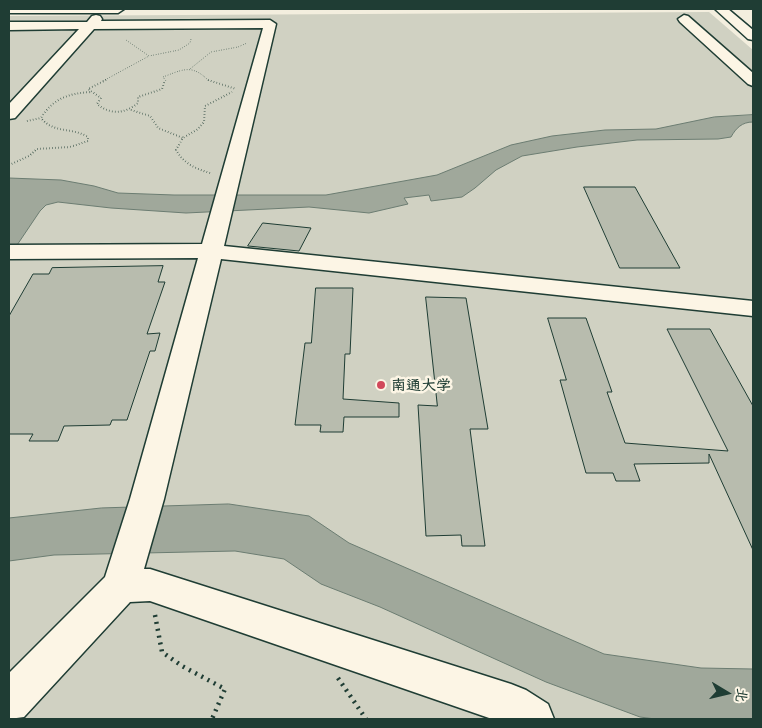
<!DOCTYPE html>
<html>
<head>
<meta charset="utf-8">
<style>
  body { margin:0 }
  #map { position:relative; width:762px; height:728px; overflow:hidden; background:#f3eede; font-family:Mali,"LXGW WenKai TC",sans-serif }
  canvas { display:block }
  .frame { position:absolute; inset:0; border:10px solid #1f3d34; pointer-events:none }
  .north { position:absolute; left:702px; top:668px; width:50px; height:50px; -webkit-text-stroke:4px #fcf5e5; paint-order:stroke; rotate:99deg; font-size:14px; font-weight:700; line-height:20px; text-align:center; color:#1f3d34 }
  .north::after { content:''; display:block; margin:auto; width:18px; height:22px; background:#1f3d34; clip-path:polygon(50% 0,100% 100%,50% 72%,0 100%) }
</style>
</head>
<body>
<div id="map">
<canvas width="762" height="728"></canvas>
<div class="frame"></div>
<div class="north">北</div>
</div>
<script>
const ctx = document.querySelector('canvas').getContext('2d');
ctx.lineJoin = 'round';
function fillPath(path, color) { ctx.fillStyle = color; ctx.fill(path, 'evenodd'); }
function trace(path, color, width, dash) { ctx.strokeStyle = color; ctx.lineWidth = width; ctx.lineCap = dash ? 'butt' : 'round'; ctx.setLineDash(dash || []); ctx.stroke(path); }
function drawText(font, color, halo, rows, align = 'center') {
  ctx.font = font + ' Mali,"LXGW WenKai TC",sans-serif'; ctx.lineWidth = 5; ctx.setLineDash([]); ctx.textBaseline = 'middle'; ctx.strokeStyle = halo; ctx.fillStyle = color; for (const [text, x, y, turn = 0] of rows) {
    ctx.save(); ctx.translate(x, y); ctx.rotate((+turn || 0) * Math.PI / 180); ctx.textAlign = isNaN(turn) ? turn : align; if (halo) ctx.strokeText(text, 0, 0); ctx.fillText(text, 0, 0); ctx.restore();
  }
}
const green = new Path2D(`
  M 709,12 L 753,50 L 753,719 L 9,719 L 9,16 Z`);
const water = new Path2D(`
  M 753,115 L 753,122 C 742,122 736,128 731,137 L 718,139 L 637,140 L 577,147 L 522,156 L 496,170 L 475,188 L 462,197 L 431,201 L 429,195 L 404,198 L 408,204 L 369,213 L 309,207 L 186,213 L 111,208 L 58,202 L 46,205 L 40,211 L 9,257 L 9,178 L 61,180 L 94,186 L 118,193 L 174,195 L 326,195 L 437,175 L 511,145 L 552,136 L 605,130 L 656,129 L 714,117 Z
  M 229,504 L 309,516 L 349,543 L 604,654 L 701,668 L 753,669 L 753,719 L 655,719 L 640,717 L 546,682 L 380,607 L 321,584 L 284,559 L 235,551 L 54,555 L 9,561 L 9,518 L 101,508 Z`);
const building = new Path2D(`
  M 584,187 L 635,187 L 680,268 L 620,268 Z
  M 263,223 L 311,228 L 299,251 L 248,246 Z
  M 163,266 L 158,282 L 165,282 L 147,334 L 160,333 L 155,351 L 150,351 L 127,420 L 112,420 L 110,425 L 64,426 L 58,441 L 29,441 L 33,434 L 9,434 L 9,316 L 33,274 L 49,274 L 52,268 Z
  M 316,288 L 353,288 L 350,354 L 345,354 L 343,399 L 399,403 L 399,417 L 344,417 L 343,432 L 320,432 L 321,425 L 295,425 L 305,343 L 311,343 Z
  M 426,297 L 466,298 L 488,429 L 470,429 L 485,546 L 462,546 L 461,535 L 426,536 L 418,405 L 437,406 Z
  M 548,318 L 586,318 L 612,392 L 607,392 L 625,443 L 728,451 L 667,329 L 710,329 L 753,406 L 753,550 L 709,454 L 709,463 L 634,464 L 640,481 L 616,481 L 613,473 L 586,473 L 560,380 L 566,380 Z`);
const pathFar2 = new Path2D(`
  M 126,40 L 149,56 L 179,50 L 190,43 L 191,39
  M 190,69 L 211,52 L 238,47 L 247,43
  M 103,81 L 149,56
  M 166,81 L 163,77 C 184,69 192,64 209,81`);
const pathFar1 = new Path2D(`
  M 106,80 L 88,89 L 101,98 L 97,104 C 110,115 125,114 138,103 L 138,97 L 162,89 L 165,80
  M 208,80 L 236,89
  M 131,110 L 150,116 L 158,128 L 183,138
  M 27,121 L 41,118
  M 9,165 L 29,156 L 37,149 L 70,147 L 88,141 L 88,137 C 72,127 54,134 41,118 C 53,98 70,93 92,92
  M 210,173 C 196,169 183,163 176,150 L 183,138 L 198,129 L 204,122 L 205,106 L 232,92`);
const path = new Path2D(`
  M 155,615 L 162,652 L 182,666 L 225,689 L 212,719
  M 338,678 L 366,719`);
const minor = new Path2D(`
  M 96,15 L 100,16 L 102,19 L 101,21 L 270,20 L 276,24 L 224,246 L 753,301 L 753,316 L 221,259 L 164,499 L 144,569 L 150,569 L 511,684 L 526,690 L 548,704 L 554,719 L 492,719 L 150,601 L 130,602 L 24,717 L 9,719 L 9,673 L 105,577 L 130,499 L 198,258 L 9,259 L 9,245 L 202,244 L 263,28 L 94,29 L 15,118 L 9,119 L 9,104 L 79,29 L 9,30 L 9,22 L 87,22 L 92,16 Z
  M 684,15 L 688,16 L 753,73 L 753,86 L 748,84 L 680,22 L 678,19 Z`);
const major = new Path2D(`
  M 9,9 L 124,9 L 118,13 L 9,13 Z
  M 715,9 L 728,9 L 753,30 L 753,40 L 748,39 Z`);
const markers = [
  [381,385,5,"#d1495b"]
];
const poiNames = [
  ["南通大学",391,385]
];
fillPath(green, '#d0d1c2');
fillPath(water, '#a0a89b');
trace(water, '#6c7d72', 1);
fillPath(building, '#b8bcae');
trace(building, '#1f3d34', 1);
trace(minor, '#1f3d34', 3);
trace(major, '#1f3d34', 3);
trace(pathFar2, '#1f3d34', 1, [0.5, 2]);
trace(pathFar1, '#1f3d34', 2, [0.5, 2.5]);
trace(path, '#1f3d34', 4.5, [2, 5]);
fillPath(minor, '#fcf5e5');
fillPath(major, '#fcf5e5');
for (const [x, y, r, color] of markers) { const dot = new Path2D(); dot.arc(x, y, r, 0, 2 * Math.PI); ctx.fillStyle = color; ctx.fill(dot); trace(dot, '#fcf5e5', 2); }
drawText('bold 15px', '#1f3d34', '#fcf5e5', poiNames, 'left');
</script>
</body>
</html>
